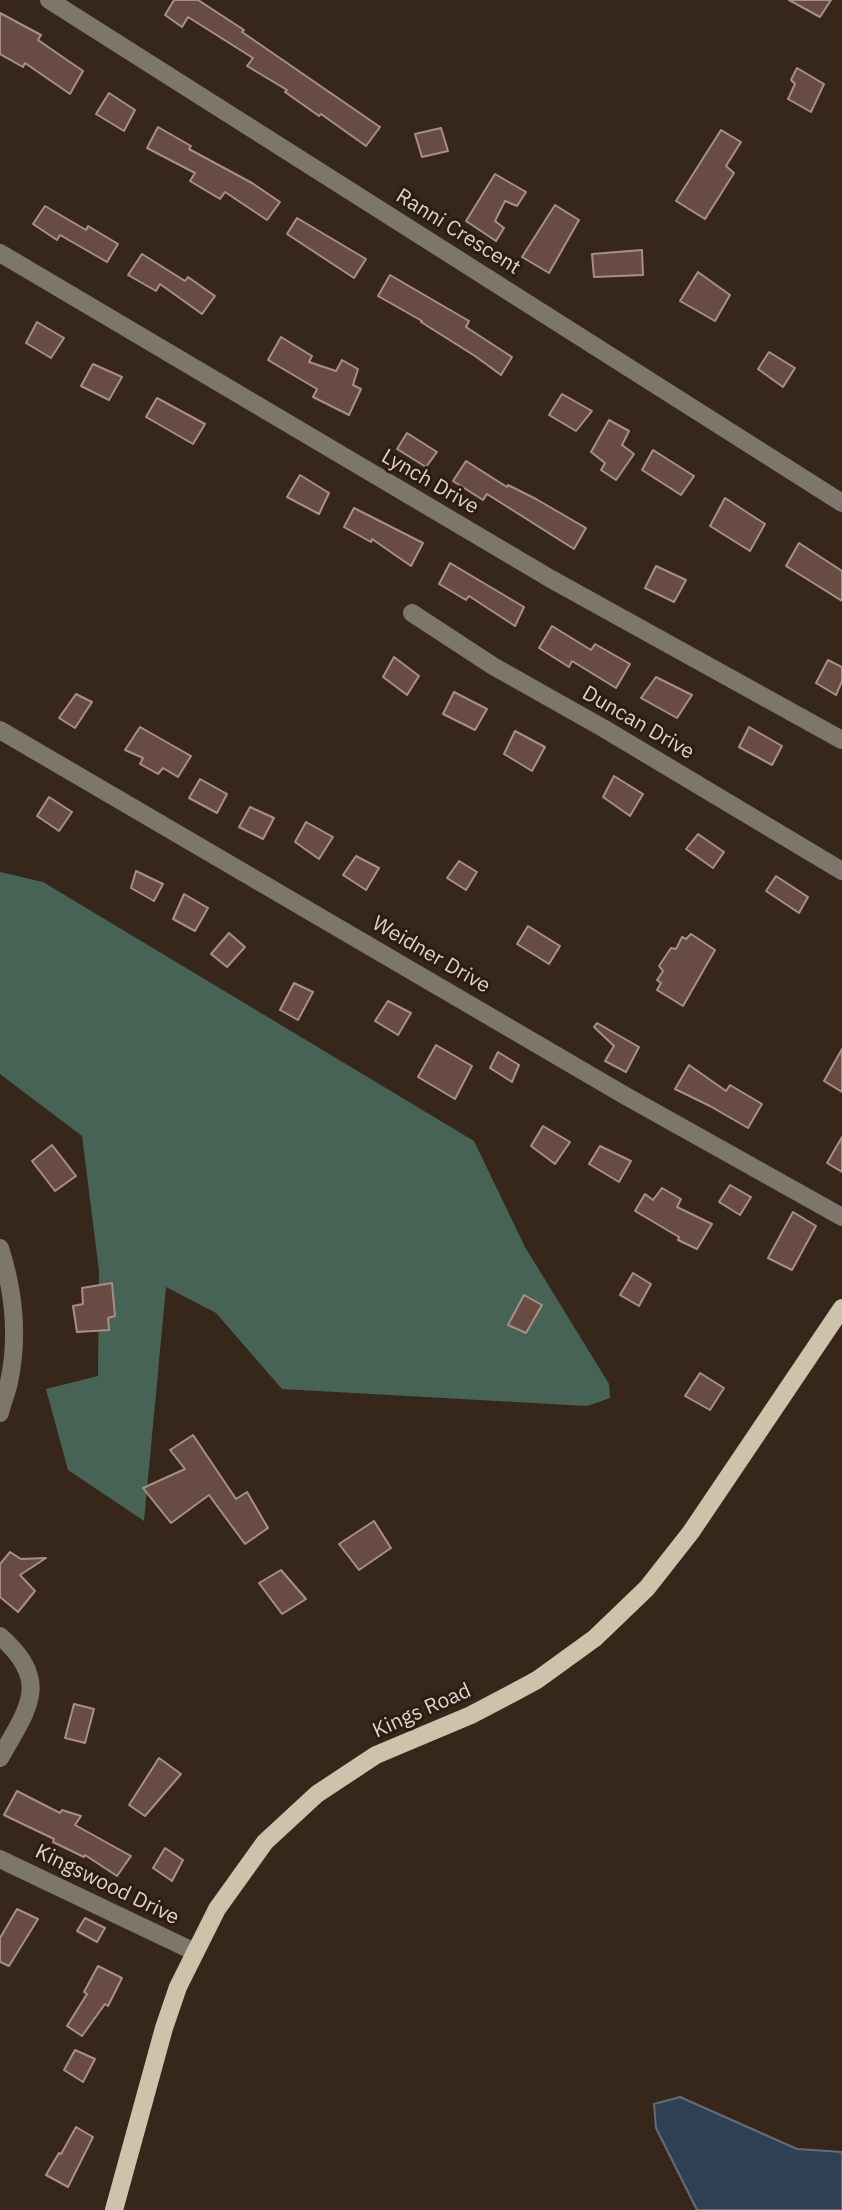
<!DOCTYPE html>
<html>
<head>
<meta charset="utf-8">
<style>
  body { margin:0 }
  canvas { display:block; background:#36271a }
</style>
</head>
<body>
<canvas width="842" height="2210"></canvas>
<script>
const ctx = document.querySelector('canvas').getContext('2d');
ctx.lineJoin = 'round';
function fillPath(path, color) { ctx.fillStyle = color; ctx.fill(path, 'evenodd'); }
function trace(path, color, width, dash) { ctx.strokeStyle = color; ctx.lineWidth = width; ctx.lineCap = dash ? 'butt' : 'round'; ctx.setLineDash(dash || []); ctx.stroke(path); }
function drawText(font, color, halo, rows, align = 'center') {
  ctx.font = font + ' "IBM Plex Sans",sans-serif'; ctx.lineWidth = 6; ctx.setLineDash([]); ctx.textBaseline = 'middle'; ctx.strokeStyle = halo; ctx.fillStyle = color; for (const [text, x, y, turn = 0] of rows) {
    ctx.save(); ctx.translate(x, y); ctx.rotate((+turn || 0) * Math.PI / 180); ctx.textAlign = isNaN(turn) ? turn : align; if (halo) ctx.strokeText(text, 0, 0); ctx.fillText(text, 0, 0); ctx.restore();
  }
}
const forest = new Path2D(`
  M 0,872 L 43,882 L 474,1141 L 525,1247 L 609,1384 L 610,1398 L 587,1406 L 282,1389 L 216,1313 L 166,1287 L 144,1521 L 68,1470 L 46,1389 L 98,1376 L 99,1271 L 82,1136 L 0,1074 Z`);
const water = new Path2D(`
  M 680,2097 L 797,2149 L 842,2152 L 842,2210 L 697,2210 L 656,2128 L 654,2104 Z`);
const building = new Path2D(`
  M 174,0 L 198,0 L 244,30 L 242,32 L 380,127 L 366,146 L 321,114 L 319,116 L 285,92 L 287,90 L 247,66 L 253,58 L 188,17 L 182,27 L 165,15 Z
  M 789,0 L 831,0 L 820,17 Z
  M 0,13 L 41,35 L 38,40 L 83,71 L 70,94 L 25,63 L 23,67 L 0,54 Z
  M 797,68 L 824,84 L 811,112 L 788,99 L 795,84 L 791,80 Z
  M 109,93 L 135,110 L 124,131 L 96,114 Z
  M 158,127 L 191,146 L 189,149 L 252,183 L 280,202 L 267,220 L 225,192 L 220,199 L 190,181 L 195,173 L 147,148 Z
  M 441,128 L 448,151 L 422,157 L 415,134 Z
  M 721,130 L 741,142 L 726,166 L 734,173 L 705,219 L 676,201 Z
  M 495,174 L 526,192 L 517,206 L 505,201 L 495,221 L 504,228 L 496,241 L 466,221 Z
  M 555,205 L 579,220 L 549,273 L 522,257 Z
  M 45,206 L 86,230 L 88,226 L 118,244 L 107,262 L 60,235 L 57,240 L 33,224 Z
  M 297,218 L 366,259 L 354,278 L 287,234 Z
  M 642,250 L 643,275 L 594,277 L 592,254 Z
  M 142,254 L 185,281 L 188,277 L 215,296 L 202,314 L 160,284 L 156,291 L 128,275 Z
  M 698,272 L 730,295 L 715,321 L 680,301 Z
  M 390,275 L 469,321 L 466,327 L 512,357 L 501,375 L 475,356 L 421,322 L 422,321 L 378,296 Z
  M 37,322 L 64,338 L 51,358 L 26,343 Z
  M 281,337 L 312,356 L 309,362 L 336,371 L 342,360 L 358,369 L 353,385 L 361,389 L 349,415 L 313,397 L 317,389 L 268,360 Z
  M 769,352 L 795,368 L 783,387 L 758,369 Z
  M 93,364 L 122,377 L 109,400 L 81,386 Z
  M 562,394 L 592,411 L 576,431 L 549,415 Z
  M 157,398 L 205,424 L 193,444 L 146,417 Z
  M 609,420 L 629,431 L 622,445 L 634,454 L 616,480 L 601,470 L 605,463 L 591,452 Z
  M 407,433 L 437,452 L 426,467 L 397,449 Z
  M 653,450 L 694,476 L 681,495 L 642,470 Z
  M 466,461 L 507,487 L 508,485 L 536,499 L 586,528 L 574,549 L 487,494 L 483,500 L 453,481 Z
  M 300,475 L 329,493 L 319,514 L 287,497 Z
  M 725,498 L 765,524 L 750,551 L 710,526 Z
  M 354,508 L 423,543 L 411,566 L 372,539 L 371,542 L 344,527 Z
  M 799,543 L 842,571 L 842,601 L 786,566 Z
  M 450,563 L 524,607 L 515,626 L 469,596 L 466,600 L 439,584 Z
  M 656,566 L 686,580 L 674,602 L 645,588 Z
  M 552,626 L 591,650 L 595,644 L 630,664 L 616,688 L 572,661 L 569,667 L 539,648 Z
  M 394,657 L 419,676 L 407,695 L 383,677 Z
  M 828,660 L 842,667 L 842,681 L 836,695 L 816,683 Z
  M 656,677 L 692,695 L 677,718 L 641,698 Z
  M 454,692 L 487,709 L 475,730 L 443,714 Z
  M 76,694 L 92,702 L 75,728 L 59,718 Z
  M 140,727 L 191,756 L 178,777 L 163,768 L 158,774 L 140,764 L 143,758 L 125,750 Z
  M 749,727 L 782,746 L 772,765 L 739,747 Z
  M 515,731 L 545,747 L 532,771 L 504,754 Z
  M 614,776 L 643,794 L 630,816 L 603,797 Z
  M 200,779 L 227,794 L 217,813 L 189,798 Z
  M 49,797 L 72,812 L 59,831 L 37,816 Z
  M 250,807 L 274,818 L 263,839 L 239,827 Z
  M 306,822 L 333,837 L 319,859 L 295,842 Z
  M 698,834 L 724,852 L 713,868 L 686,849 Z
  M 356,856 L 379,868 L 366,890 L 343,875 Z
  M 459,861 L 477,872 L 466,890 L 447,878 Z
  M 136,871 L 163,884 L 154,901 L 131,888 Z
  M 776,876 L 808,897 L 799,913 L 766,891 Z
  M 184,894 L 208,908 L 195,931 L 173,919 Z
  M 528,926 L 560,946 L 549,964 L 517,944 Z
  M 229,933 L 245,947 L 227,967 L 211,954 Z
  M 691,934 L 715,950 L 683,1006 L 657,990 L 661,983 L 657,980 L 663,971 L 659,966 L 671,948 L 676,949 L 682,937 L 686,939 Z
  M 294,983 L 313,992 L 298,1020 L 280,1010 Z
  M 388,1001 L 411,1013 L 398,1035 L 375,1021 Z
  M 597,1023 L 639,1047 L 626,1072 L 605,1061 L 614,1046 L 594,1027 Z
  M 436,1045 L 472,1066 L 455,1099 L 418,1077 Z
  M 842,1049 L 842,1092 L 824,1081 Z
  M 498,1052 L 519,1065 L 512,1082 L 490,1068 Z
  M 689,1065 L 726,1091 L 730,1085 L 762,1104 L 748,1128 L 710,1106 L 675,1089 Z
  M 543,1126 L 570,1142 L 555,1164 L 531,1146 Z
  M 842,1137 L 842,1172 L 827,1163 Z
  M 52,1145 L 76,1176 L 55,1191 L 32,1161 Z
  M 600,1146 L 631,1161 L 619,1182 L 589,1164 Z
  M 730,1185 L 751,1197 L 740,1215 L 719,1202 Z
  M 662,1188 L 681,1199 L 677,1207 L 712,1224 L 697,1249 L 678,1240 L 679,1237 L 635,1211 L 645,1194 L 653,1200 Z
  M 793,1212 L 816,1226 L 792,1270 L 768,1258 Z
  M 633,1273 L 651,1284 L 639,1306 L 620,1295 Z
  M 112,1283 L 115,1316 L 108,1318 L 109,1330 L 77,1332 L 73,1306 L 83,1304 L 82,1288 Z
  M 524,1295 L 542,1305 L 526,1333 L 508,1325 Z
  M 700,1373 L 724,1388 L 710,1410 L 685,1396 Z
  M 193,1435 L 236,1499 L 247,1492 L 268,1528 L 245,1544 L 209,1495 L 171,1523 L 143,1488 L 185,1469 L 170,1450 Z
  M 374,1521 L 391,1548 L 359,1570 L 339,1544 Z
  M 10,1552 L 21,1559 L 46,1558 L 20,1575 L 35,1591 L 18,1612 L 0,1597 L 0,1564 Z
  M 281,1570 L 306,1599 L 282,1614 L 259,1583 Z
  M 74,1704 L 94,1709 L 85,1743 L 65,1738 Z
  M 159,1758 L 181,1774 L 145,1816 L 129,1805 Z
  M 17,1791 L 60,1813 L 62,1810 L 81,1816 L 75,1825 L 131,1856 L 117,1876 L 85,1855 L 84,1857 L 53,1842 L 54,1839 L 4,1815 Z
  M 165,1848 L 183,1860 L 172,1881 L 153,1868 Z
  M 17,1909 L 38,1919 L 9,1966 L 0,1962 L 0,1938 Z
  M 85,1918 L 105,1928 L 97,1942 L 77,1931 Z
  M 98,1966 L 122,1978 L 108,2006 L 105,2004 L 82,2036 L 67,2026 L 87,1994 L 84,1992 Z
  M 75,2050 L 95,2059 L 83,2082 L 64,2070 Z
  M 76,2127 L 93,2137 L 68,2187 L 46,2175 L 59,2153 L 61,2154 Z`);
const minor = new Path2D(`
  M 49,0 L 842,503
  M 0,253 L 551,579 L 842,740
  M 412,613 L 493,666 L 603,728 L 842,871
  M 0,730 L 624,1095 L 842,1217
  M 0,1248 C 14,1292 19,1336 9,1382 C 7,1393 2,1403 0,1413
  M 0,1636 C 52,1682 28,1708 0,1758
  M 0,1859 L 195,1952`);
const major = new Path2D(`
  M 114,2210 L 164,2028 L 178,1987 L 217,1909 L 265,1842 L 317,1794 L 376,1755 L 471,1715 L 511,1694 L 537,1680 L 595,1638 L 647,1588 L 691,1532 L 842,1308`);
const streetNames = [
  ["Ranni Crescent",458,232,32],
  ["Lynch Drive",430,482,30],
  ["Duncan Drive",638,723,30],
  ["Weidner Drive",431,955,30],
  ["Kings Road",422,1711,-24],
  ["Kingswood Drive",107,1885,26]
];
fillPath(forest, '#466355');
fillPath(water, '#304054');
trace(water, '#646c78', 2);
fillPath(building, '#684c43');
trace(building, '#a78f87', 2);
trace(minor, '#7c766b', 18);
trace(major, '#cec2ab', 18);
drawText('21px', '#ddd3cb', '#2b1d11', streetNames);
</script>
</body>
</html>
